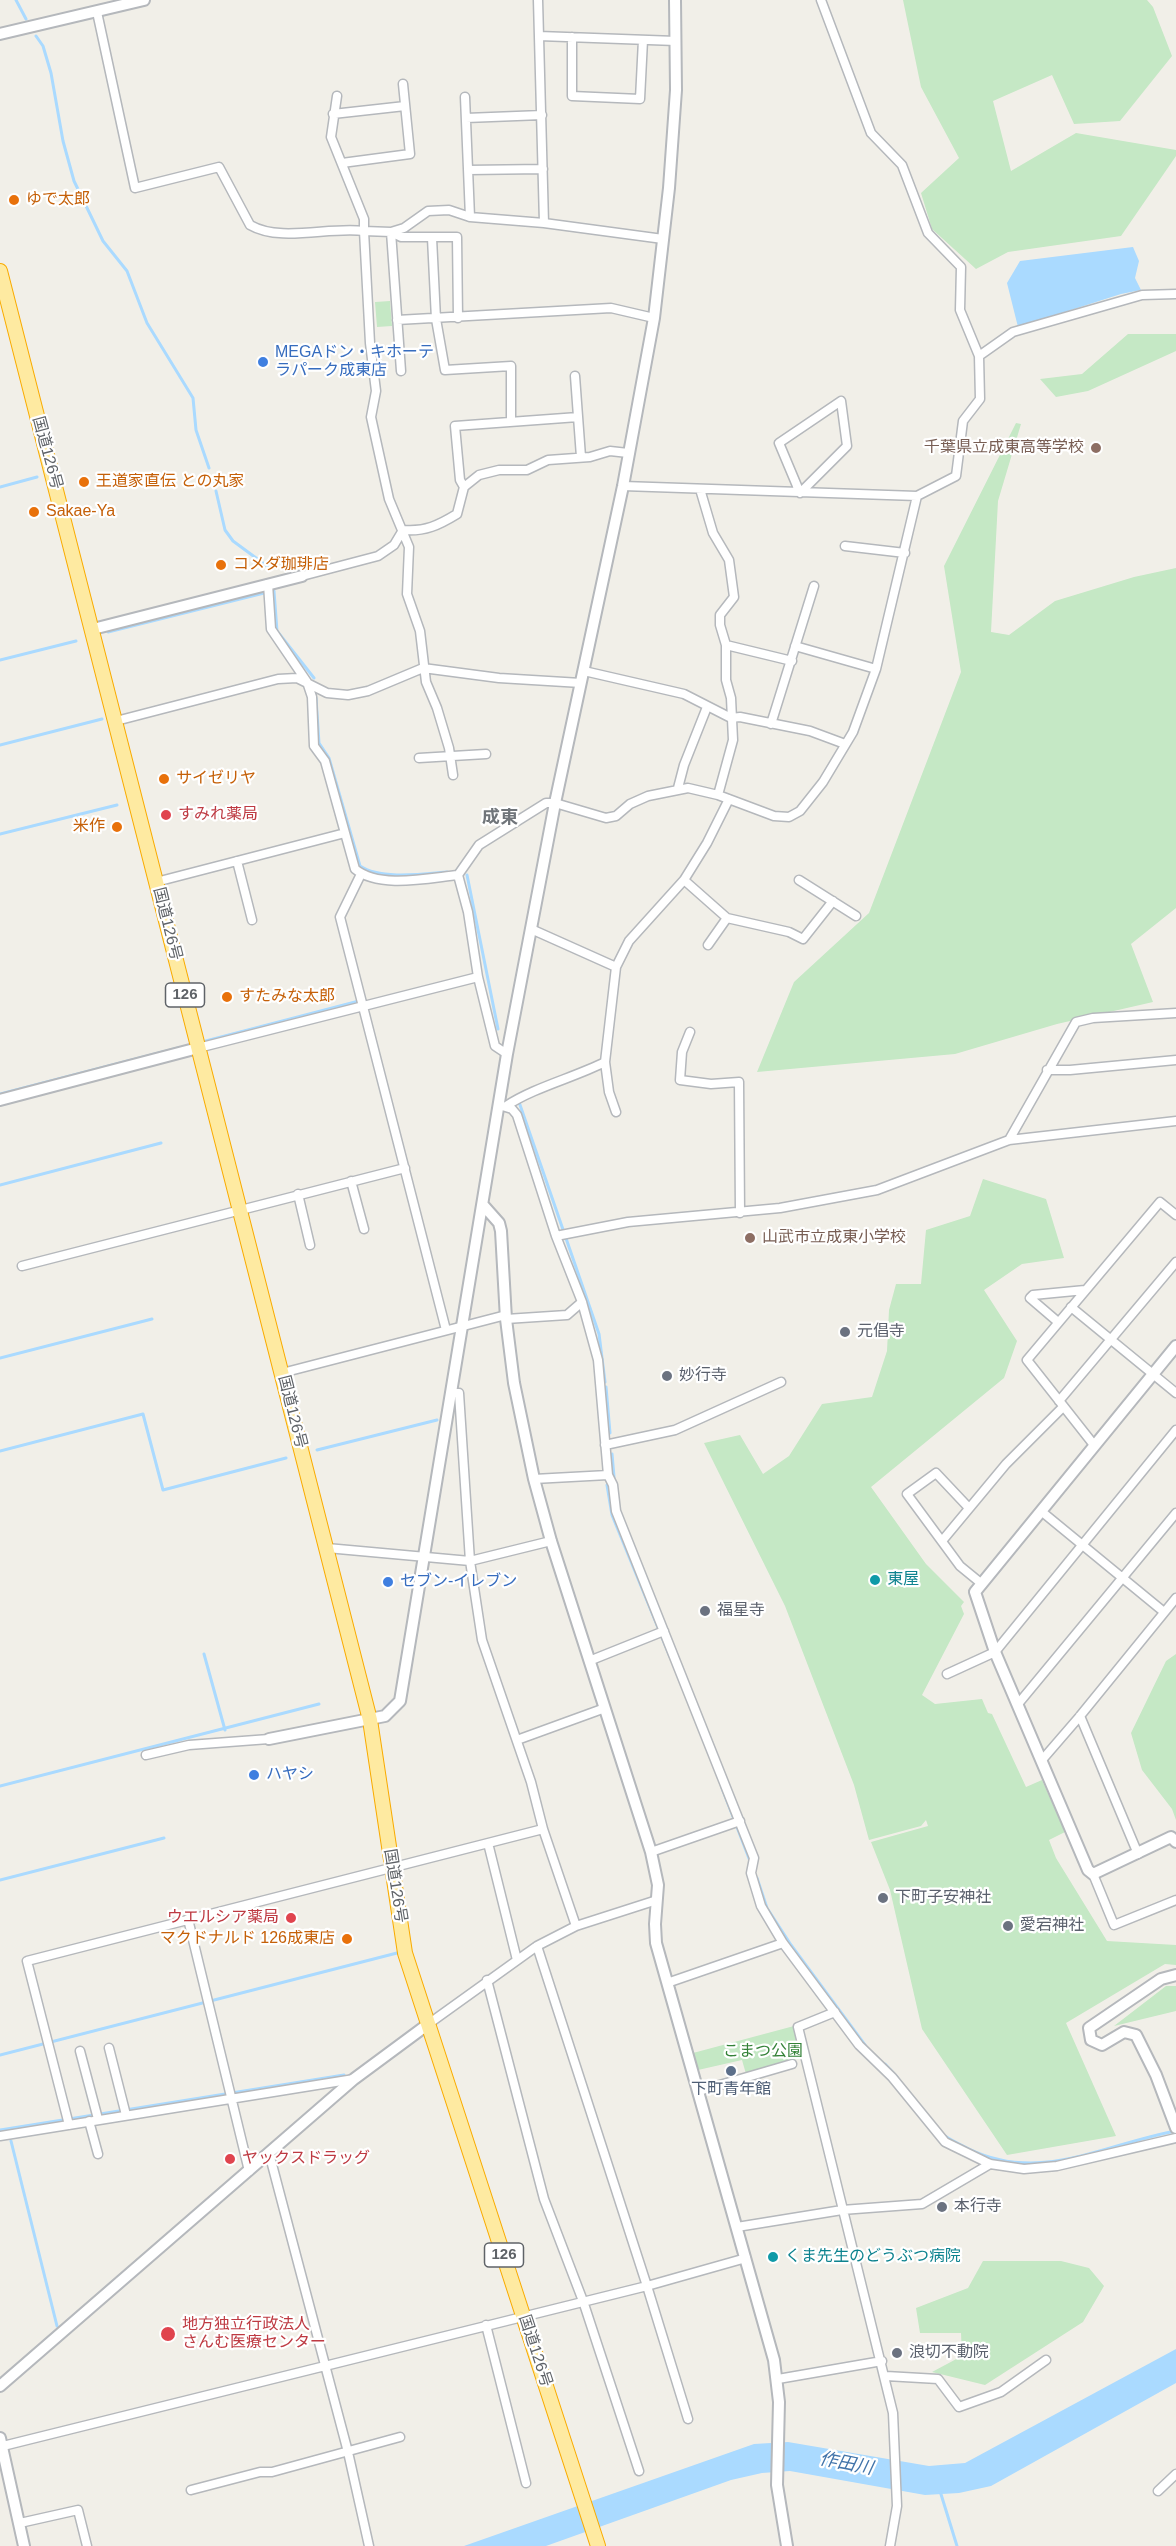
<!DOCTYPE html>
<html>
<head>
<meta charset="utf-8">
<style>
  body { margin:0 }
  canvas { display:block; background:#f1efe8 }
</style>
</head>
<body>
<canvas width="1176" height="2546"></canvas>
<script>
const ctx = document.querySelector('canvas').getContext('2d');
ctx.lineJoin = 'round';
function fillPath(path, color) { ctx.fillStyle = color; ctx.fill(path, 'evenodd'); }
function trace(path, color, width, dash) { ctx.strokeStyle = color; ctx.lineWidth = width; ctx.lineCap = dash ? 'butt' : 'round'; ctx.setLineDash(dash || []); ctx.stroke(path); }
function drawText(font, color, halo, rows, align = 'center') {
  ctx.font = font + ' Helvetica,"Noto Sans JP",sans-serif'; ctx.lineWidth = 4.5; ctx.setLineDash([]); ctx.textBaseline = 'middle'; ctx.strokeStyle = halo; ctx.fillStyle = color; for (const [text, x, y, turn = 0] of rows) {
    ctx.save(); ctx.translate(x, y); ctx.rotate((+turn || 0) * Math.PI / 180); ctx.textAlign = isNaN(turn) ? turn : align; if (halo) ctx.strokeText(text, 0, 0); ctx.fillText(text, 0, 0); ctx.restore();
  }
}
const green = new Path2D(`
  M 903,0 L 1147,0 L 1153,7 L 1172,56 L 1120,121 L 1074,124 L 1052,75 L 993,101 L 1011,171 L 1076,133 L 1176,150 L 1176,156 L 1121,236 L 1008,252 L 976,269 L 932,229 L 921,193 L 959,158 L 921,87 Z
  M 390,301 L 392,326 L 377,327 L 375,302 Z
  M 1128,334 L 1176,334 L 1176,351 L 1088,391 L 1056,397 L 1040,379 L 1082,374 Z
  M 1016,423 L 1021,424 L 998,501 L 991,632 L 1009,635 L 1055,601 L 1134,577 L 1176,568 L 1176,908 L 1131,944 L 1153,1002 L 1057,1024 L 955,1054 L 757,1072 L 794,982 L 869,913 L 961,672 L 944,566 Z
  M 983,1179 L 1046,1199 L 1064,1258 L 1022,1264 L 984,1290 L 1017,1341 L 1004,1378 L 871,1487 L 926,1564 L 964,1602 L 961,1606 L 964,1614 L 922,1695 L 935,1704 L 982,1699 L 988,1713 L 992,1714 L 1026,1787 L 1042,1780 L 1065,1832 L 1049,1840 L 1056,1858 L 1107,1941 L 1176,1945 L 1176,1965 L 1165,1964 L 1066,2023 L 1116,2136 L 1007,2155 L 922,2029 L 890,1890 L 871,1842 L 928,1826 L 926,1820 L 921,1826 L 869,1840 L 854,1785 L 785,1606 L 704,1443 L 740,1435 L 763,1474 L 789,1456 L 822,1404 L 872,1397 L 887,1351 L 889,1310 L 896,1284 L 921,1284 L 926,1230 L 970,1216 Z
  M 1176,1654 L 1176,1820 L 1172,1809 L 1142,1770 L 1131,1733 L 1166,1661 Z
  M 1166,1986 L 1176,1986 L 1176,2011 L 1114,2026 Z
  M 794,2026 L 803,2057 L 746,2074 L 742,2060 L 698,2070 L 693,2053 Z
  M 983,2261 L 1061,2261 L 1089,2268 L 1104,2286 L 1083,2322 L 985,2385 L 932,2372 L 962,2356 L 961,2333 L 920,2333 L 916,2308 L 968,2288 Z`);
const water = new Path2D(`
  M 1133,247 L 1139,261 L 1135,278 L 1141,290 L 1121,294 L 1018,327 L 1007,283 L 1020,261 Z
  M 1176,2349 L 1176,2383 L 991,2486 L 959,2493 L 925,2495 L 790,2471 L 762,2473 L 731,2480 L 546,2546 L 464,2546 L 754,2444 L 788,2442 L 929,2466 L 965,2463 Z`);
const stream = new Path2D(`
  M 16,0 L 26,19
  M 36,36 L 43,46 L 51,73 L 63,141 L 74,181 L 103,241 L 127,271 L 147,323 L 193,398 L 196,430 L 209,468
  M 0,487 L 37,477
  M 216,491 L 225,530 L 233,541 L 271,569
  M 274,591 L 277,631 L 314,678
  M 108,632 L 264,593
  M 0,660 L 76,641
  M 316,698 L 319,743 L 329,758 L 360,866 C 380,880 423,874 447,872
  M 0,745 L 102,719
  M 0,834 L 117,805
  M 467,875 L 498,1029
  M 202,1042 L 359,1001
  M 0,1094 L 178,1048
  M 519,1102 L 599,1334 L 605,1382
  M 0,1185 L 161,1143
  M 0,1358 L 152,1319
  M 606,1387 L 610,1433
  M 317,1450 L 437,1420
  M 0,1451 L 143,1414 L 163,1490 L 286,1458
  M 612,1454 L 614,1477 L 607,1485 L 612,1515 L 670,1657
  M 204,1654 L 225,1730
  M 0,1786 L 319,1704
  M 722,1788 L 750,1861
  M 757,1878 L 767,1908 L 791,1945 L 865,2045
  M 0,1880 L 164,1838
  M 0,2055 L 397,1953
  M 885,2064 L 897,2077
  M 0,2130 L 344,2075
  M 945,2136 C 952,2141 961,2145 969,2149 C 1041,2184 1104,2144 1176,2131
  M 11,2141 L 57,2326
  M 940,2491 L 957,2546`);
const minor = new Path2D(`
  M 538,0 L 544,223
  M 97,12 L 135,188 L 219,167 L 250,225 C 281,243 330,226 364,231 L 370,343 L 376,391 L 371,417 L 389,499 L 409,547 L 407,594 L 420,631 L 426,682 L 437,708 L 449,748 L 453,775
  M 539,36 L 676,41
  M 572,37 L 572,96 L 640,99 L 643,40
  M 337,96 L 331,137 L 364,219 L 364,231 L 391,232 L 404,228 L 428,211 L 449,210 L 470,217 L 544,223 L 663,239
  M 465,97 L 470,217
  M 333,114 L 405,106
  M 466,118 L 542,115
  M 342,163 L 410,154 L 403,84
  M 468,170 L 543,169
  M 432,238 L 436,319 L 445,370 L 511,366 L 511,421
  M 397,320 L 611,308 L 654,318
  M 979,356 L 1013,332 L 1142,295 L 1176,294
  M 401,371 L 391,232 L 401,237 L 457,237 L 458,318
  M 575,376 L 581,457
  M 841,401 L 847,446 L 800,493 L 779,443 Z
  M 623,486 L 917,496 L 956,476 L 963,421 L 980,399 L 979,356 L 960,310 L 961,267 L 928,233 L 902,165 L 871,133 L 821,0
  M 464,487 L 479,475 L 499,470 L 527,470 L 548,460 L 590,457 L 610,451 L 628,453
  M 700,489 L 713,533 L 729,560 L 734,597 L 720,615 L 720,625 L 726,645 L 726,680 L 731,698 L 733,740 L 718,795
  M 403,530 C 425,532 439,525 457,514 L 464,487 L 460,480 L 455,426 L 578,417
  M 845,546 L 905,553
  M 302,576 L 378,556 L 394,545 L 403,530
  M 268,584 L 271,629 L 307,682 L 312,697 L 314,746 L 325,761 L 355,869 C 379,889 428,878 458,875
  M 726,645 L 792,661
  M 795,646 L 876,669
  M 584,671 L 684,694 L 731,718 L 740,717 L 810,731 L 845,744
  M 116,721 L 278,679 L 297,678 L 327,693 L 348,695 L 368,691 L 423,668 L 499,678 L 581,683
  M 771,724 L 814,586
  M 419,758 L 486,754
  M 678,788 L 684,765 L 707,707
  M 237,861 L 252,920
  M 361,874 L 340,917 L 446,1330
  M 684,880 L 727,918 L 708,945
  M 799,880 L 856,916
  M 156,882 L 345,833
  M 727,918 L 789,932 L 803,939 L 833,901
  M 531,929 L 616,967
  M 690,1032 L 682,1052 L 680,1080 L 711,1084 L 739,1082 L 740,1213
  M 198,1048 L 478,977
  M 507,1054 L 495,1046 L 478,977 L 468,912 L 458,875 L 479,845 L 546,803 L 555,803 L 606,818 L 616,816 L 630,804 L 648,796 L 688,788 L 718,795 L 774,816 L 789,817 L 800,811 L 823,782 L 853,732 L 876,669 L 917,496
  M 1047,1070 L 1070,1070 L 1176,1060
  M 499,1105 L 512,1109 L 517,1115 L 556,1236 L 582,1302 L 598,1360 L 608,1475 L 613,1485 L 616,1511 L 754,1858 L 751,1873 L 761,1906 L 783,1943 L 859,2045 L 892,2077 L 945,2142 L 990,2164 L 1024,2169 L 1057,2166 L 1176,2138
  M 506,1106 C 535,1087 573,1078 605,1062
  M 616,1112 L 609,1092 L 605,1062 L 616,967 L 629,941 L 684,880 L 707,843 L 729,799
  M 1009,1140 L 1076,1022 L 1093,1018 L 1176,1013
  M 351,1181 L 364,1229
  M 298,1194 L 310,1245
  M 556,1236 L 628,1222 L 780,1208 L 877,1190 L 1009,1140 L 1176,1121
  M 22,1266 L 405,1168
  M 1071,1307 L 1176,1393
  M 506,1319 L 567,1315 L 582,1302
  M 1058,1322 L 1030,1298 L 1033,1295 L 1085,1290
  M 282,1373 L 506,1315
  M 451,1393 L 459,1393 L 470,1561 L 482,1640 L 531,1782 L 543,1829 L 576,1926
  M 1059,1401 L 1176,1262
  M 605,1445 L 675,1430 L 781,1382
  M 1094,1445 L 1027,1360 L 1160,1202 L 1176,1215
  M 534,1479 L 608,1475
  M 969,1508 L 936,1473 L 907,1494 L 960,1566 L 982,1584
  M 1041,1511 L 1164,1612
  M 942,1541 L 1006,1464 L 1063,1407
  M 327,1548 L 470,1561 L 551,1541
  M 589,1661 L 664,1631
  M 947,1674 L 995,1652 L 1176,1430
  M 1018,1704 L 1176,1513
  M 1080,1716 L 1138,1854
  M 517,1740 L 605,1708
  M 146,1755 L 189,1745 L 269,1739
  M 1042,1760 L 1080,1716 L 1176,1598
  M 488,1843 L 517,1960
  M 651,1852 L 740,1821
  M 1093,1874 L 1114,1925 L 1176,1900
  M 188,1919 L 249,2171
  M 537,1946 L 647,2286 L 688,2419
  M 487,1980 L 544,2199 L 583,2301 L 639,2471
  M 667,1983 L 783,1943
  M 835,2012 L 798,2027 L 893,2413 L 897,2506 L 890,2546
  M 427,2025 L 537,1946 L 576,1926 L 657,1900
  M 109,2048 L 126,2115
  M 80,2051 L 98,2119
  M 699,2091 L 792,2064
  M 89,2121 L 98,2154
  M 69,2125 L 27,1961 L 543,1829
  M 0,2136 L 354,2079
  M 269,2153 L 348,2452 L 369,2546
  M 737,2227 L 842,2210 L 922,2204 L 990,2164
  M 486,2325 L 526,2483
  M 886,2376 L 938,2379 L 959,2407 L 1001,2392 L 1046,2360
  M 778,2379 L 882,2361
  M 3,2446 L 647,2286 L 746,2258
  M 191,2490 L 260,2472 L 272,2472 L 400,2437
  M 1158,2491 L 1176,2474
  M 20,2523 L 78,2510 L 87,2546`);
const tertiary = new Path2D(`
  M 0,34 L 144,0
  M 93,629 L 302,576
  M 0,1100 L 198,1048
  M 483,1205 L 499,1223 L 501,1231 L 506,1319 L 514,1383 L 534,1479 L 551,1541 L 651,1852 L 658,1885 L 655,1924 L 656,1943 L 774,2360 L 779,2402 L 777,2485 L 787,2546
  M 1176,1346 L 975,1592 L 995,1652 L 1088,1870 L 1093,1874 L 1171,1837 L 1176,1842
  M 269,1739 L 385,1716 L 400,1701 L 507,1054 L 555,803 L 623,486 L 654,318 L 669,188 L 676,90 L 675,0
  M 1176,1975 L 1161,1979 L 1089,2028 L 1091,2040 L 1102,2045 L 1124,2032 L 1136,2035 L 1156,2075 L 1176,2128
  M 0,2386 L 354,2079 L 427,2025
  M 0,2438 L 24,2546`);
const trunk = new Path2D(`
  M 0,271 L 370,1720 L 405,1953 L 598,2546`);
const markers = [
  [14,200,6,"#e8710a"],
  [263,362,6,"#3f7fe0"],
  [1096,448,6,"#8d6e63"],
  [84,482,6,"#e8710a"],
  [34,512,6,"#e8710a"],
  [221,565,6,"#e8710a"],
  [164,779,6,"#e8710a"],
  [166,815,6,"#e0444e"],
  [117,827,6,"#e8710a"],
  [227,997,6,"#e8710a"],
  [750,1238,6,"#8d6e63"],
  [845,1332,6,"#6b7280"],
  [667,1376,6,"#6b7280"],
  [875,1580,6,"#0f9aa8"],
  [388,1582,6,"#3f7fe0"],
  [705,1611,6,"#6b7280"],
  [254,1775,6,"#3f7fe0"],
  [883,1898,6,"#6b7280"],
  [291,1918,6,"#e0444e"],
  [1008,1926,6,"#6b7280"],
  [347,1939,6,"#e8710a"],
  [731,2071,6,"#5c6f8a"],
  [230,2159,6,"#e0444e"],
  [942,2207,6,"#6b7280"],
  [773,2257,6,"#0f9aa8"],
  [168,2334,8,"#e0444e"],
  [897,2353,6,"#6b7280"]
];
const shields = [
  [185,995,39],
  [504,2255,39]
];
const shieldNames = [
  ["126",185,995],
  ["126",504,2255]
];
const foodNames = [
  ["ゆで太郎",26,200],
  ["王道家直伝 との丸家",96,482],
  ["Sakae-Ya",46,512],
  ["コメダ珈琲店",233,565],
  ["サイゼリヤ",176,779],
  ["米作",105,827,"right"],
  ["すたみな太郎",239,997],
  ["マクドナルド 126成東店",335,1939,"right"]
];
const shopNames = [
  ["MEGAドン・キホーテ",275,353],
  ["ラパーク成東店",275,371],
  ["セブン-イレブン",400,1582],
  ["ハヤシ",266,1775]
];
const educationNames = [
  ["千葉県立成東高等学校",1084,448],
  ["山武市立成東小学校",762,1238,"left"]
];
const streetNames = [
  ["国道126号",47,453,75],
  ["国道126号",167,924,76],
  ["国道126号",292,1412,76],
  ["国道126号",395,1886,81],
  ["国道126号",535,2351,72]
];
const healthNames = [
  ["すみれ薬局",178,815],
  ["ウエルシア薬局",279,1918,"right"],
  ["ヤックスドラッグ",242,2159],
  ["地方独立行政法人",182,2325],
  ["さんむ医療センター",182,2343]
];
const worshipNames = [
  ["元倡寺",857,1332],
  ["妙行寺",679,1376],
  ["福星寺",717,1611],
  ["下町子安神社",895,1898],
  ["愛宕神社",1020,1926],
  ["本行寺",954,2207],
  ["浪切不動院",909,2353]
];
const cultureNames = [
  ["東屋",887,1580],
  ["くま先生のどうぶつ病院",785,2257]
];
const parkNames = [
  ["こまつ公園",763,2052]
];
const serviceNames = [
  ["下町青年館",731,2090]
];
const neighbourhoodNames = [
  ["成東",500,818]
];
const waterNames = [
  ["作田川",846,2464,11]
];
fillPath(green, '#c5e8c5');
fillPath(water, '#aadaff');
trace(stream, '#aadaff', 3);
trace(minor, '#b5b8bc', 11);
trace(tertiary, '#b5b8bc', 14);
trace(trunk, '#f9ab00', 16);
trace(minor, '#fff', 8);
trace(tertiary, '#fff', 10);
trace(trunk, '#feeaa1', 14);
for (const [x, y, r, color] of markers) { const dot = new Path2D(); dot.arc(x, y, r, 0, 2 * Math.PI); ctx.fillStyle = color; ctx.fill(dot); trace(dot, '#fff', 2); }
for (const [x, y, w] of shields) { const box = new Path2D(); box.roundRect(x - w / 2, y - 12, w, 24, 4.5); ctx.fillStyle = '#fff'; ctx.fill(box); trace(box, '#5f6368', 1.5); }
drawText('bold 15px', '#5f6368', null, shieldNames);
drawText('16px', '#c56008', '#fff', foodNames, 'left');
drawText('16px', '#366cbe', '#fff', shopNames, 'left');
drawText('16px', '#785e54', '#fff', educationNames, 'right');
drawText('16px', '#5f6368', '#fff', streetNames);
drawText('16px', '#be3a42', '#fff', healthNames, 'left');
drawText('16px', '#5b616d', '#fff', worshipNames, 'left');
drawText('16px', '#0d838f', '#fff', cultureNames, 'left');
drawText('16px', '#348238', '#fff', parkNames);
drawText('16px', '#4e5e75', '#fff', serviceNames);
drawText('bold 18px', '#70757a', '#fff', neighbourhoodNames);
drawText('italic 18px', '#4174aa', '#fff', waterNames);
</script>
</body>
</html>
